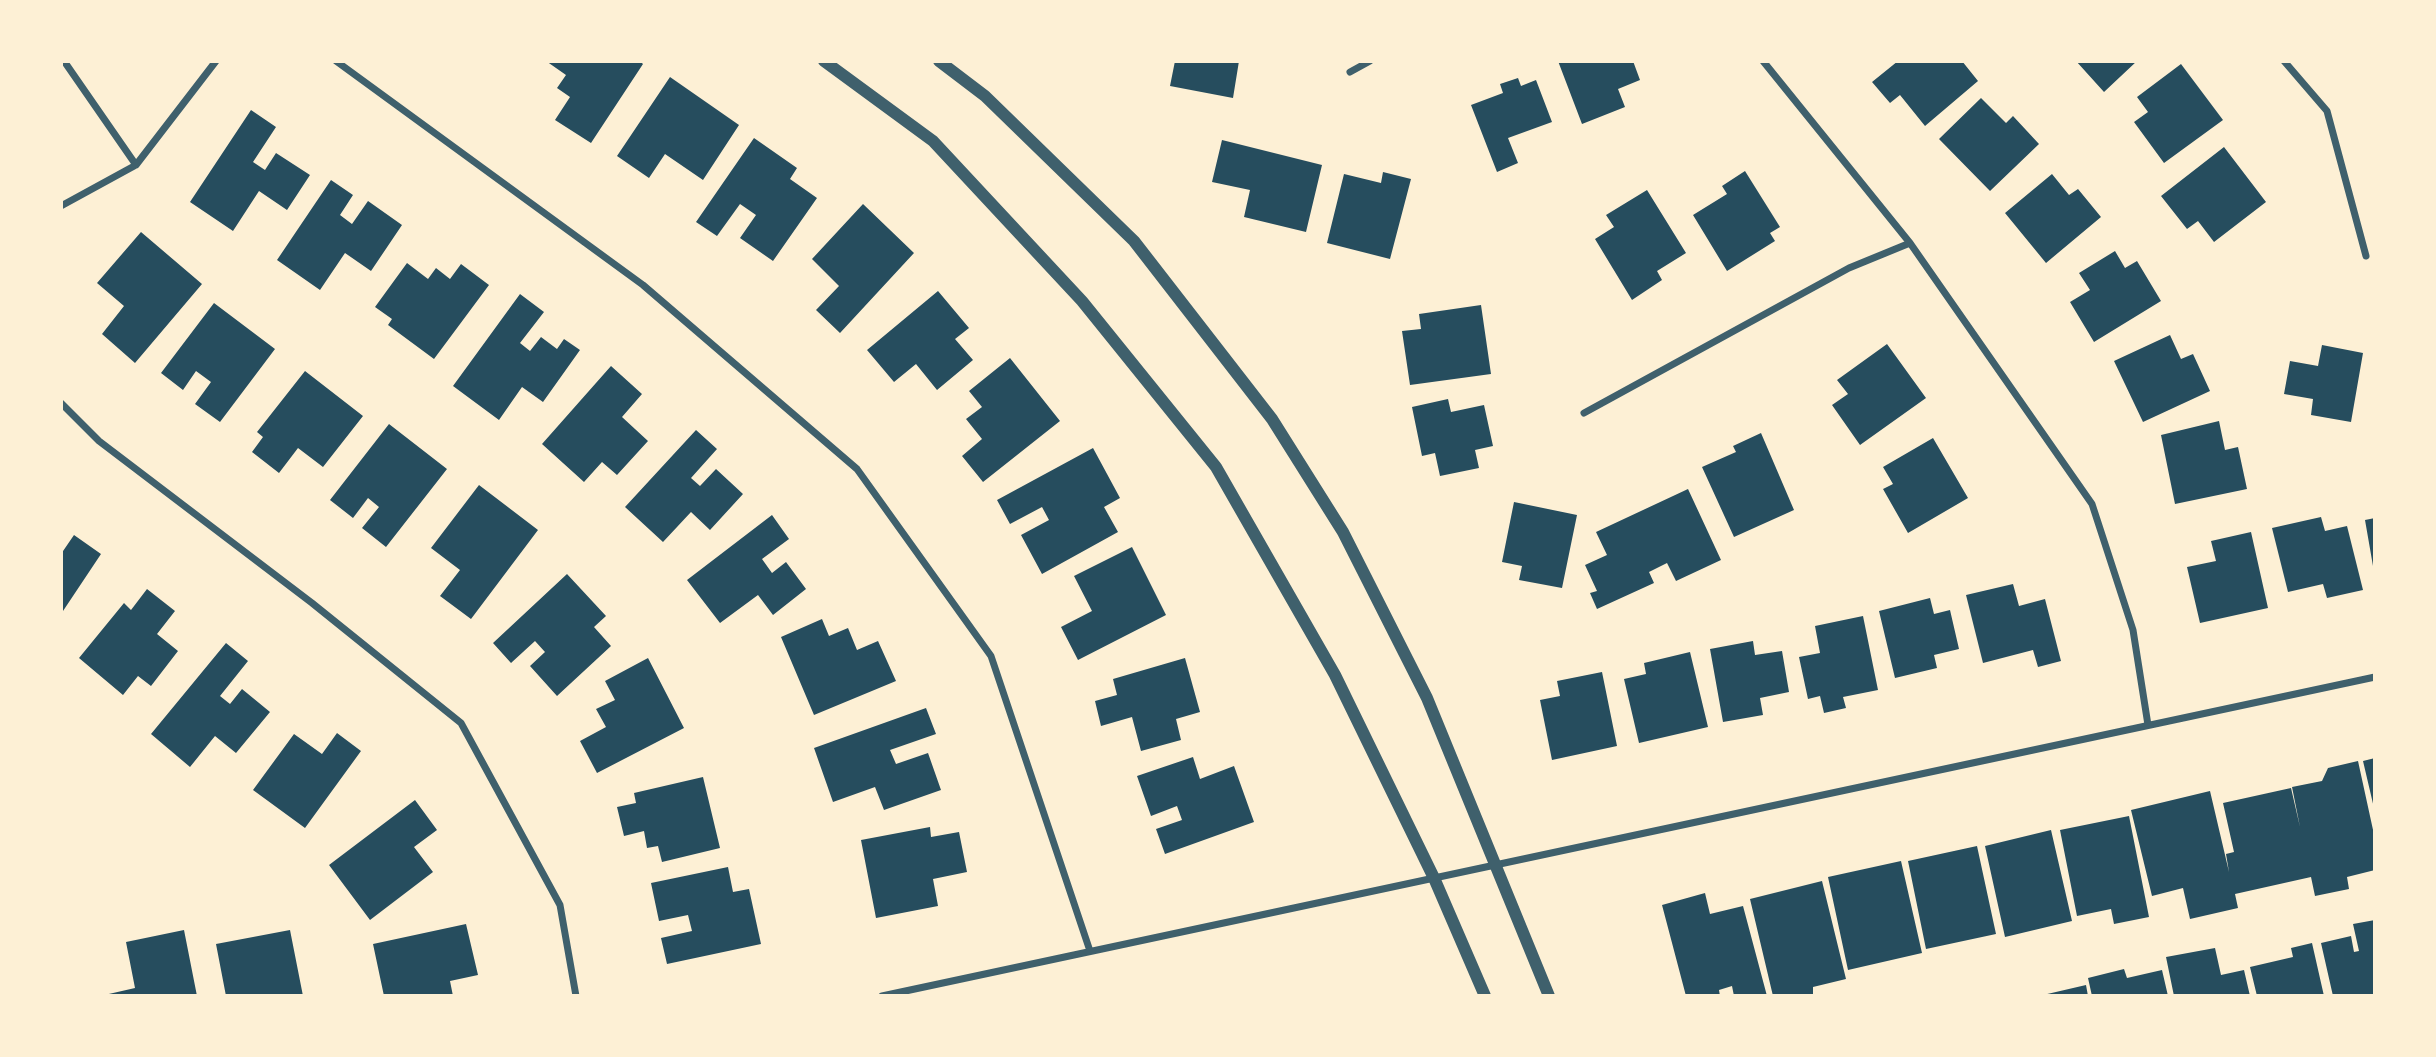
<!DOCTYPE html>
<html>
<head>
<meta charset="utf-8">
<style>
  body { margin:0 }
  #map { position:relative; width:2436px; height:1057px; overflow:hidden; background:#fdf0d5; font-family:"DejaVu Sans",sans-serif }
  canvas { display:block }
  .frame { position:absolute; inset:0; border:63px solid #fdf0d5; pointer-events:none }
</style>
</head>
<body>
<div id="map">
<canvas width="2436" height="1057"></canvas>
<div class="frame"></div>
</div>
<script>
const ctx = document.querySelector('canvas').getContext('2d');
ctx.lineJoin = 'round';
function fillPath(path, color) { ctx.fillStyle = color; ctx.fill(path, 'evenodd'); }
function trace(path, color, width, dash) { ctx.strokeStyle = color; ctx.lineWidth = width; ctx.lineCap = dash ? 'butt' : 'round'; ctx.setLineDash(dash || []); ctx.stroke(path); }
const building = new Path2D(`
  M 546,61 L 640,61 L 643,64 L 591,143 L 555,120 L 570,97 L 557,88 L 566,75 Z
  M 1175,61 L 1239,61 L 1233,98 L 1170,86 Z
  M 1558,61 L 1633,61 L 1640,80 L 1618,89 L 1625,107 L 1582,124 Z
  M 1898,61 L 1962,61 L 1978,81 L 1925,126 L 1900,95 L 1890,103 L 1872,82 Z
  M 2076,61 L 2137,61 L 2104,92 Z
  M 2181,64 L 2223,120 L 2164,163 L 2134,122 L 2148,112 L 2137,97 Z
  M 670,77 L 739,125 L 703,180 L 665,154 L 649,178 L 617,156 Z
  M 1518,78 L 1521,86 L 1536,80 L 1552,122 L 1508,138 L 1518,163 L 1497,172 L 1471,105 L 1503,93 L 1500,84 Z
  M 1981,98 L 2006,123 L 2013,116 L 2039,144 L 1990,191 L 1939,139 Z
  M 251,110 L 276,127 L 253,162 L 265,170 L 276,153 L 310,175 L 287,210 L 259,191 L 233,231 L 190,202 Z
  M 754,138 L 797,168 L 790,179 L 817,198 L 773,261 L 740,238 L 756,215 L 740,204 L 717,236 L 696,222 Z
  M 1222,140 L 1322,165 L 1306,232 L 1244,217 L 1250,190 L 1212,182 Z
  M 2224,147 L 2266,202 L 2214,242 L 2198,221 L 2187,229 L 2161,196 Z
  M 1745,171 L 1780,227 L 1770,233 L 1775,241 L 1727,271 L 1693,215 L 1727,194 L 1722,186 Z
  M 1383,172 L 1411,179 L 1390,259 L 1327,243 L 1344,174 L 1381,183 Z
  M 2052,174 L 2069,195 L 2078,189 L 2101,217 L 2046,263 L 2005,213 Z
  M 331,180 L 353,195 L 340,215 L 352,224 L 368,201 L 402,225 L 371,271 L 345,253 L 320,290 L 277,260 Z
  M 1647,190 L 1686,253 L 1657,271 L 1662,280 L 1632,300 L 1595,239 L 1614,227 L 1606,215 Z
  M 863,204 L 914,253 L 840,333 L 816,310 L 839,286 L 812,259 Z
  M 141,232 L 202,284 L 135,363 L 102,334 L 124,306 L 97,283 Z
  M 2115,251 L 2125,268 L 2137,261 L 2161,301 L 2094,342 L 2070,302 L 2090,290 L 2079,273 Z
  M 407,263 L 428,279 L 436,268 L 450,279 L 461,264 L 489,285 L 434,359 L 388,325 L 392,319 L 375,307 Z
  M 938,291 L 969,328 L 955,339 L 973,360 L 937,390 L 916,364 L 894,382 L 867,350 Z
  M 520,294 L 544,312 L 520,343 L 530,351 L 541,337 L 557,349 L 564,339 L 580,350 L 543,402 L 522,387 L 499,420 L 453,386 Z
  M 214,303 L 275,349 L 220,422 L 195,404 L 211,382 L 196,371 L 183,390 L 161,373 Z
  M 1481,305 L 1491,374 L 1410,385 L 1402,331 L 1421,329 L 1419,314 Z
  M 2170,335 L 2181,359 L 2193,354 L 2210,391 L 2143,422 L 2114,361 Z
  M 1887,344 L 1926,398 L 1860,445 L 1832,405 L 1848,394 L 1837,380 Z
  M 2322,345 L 2363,353 L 2351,422 L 2311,415 L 2313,399 L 2284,394 L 2290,361 L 2318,366 Z
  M 1010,358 L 1060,421 L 983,482 L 962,456 L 982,439 L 966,419 L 982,407 L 969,391 Z
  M 611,366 L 642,394 L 622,417 L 648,441 L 617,475 L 602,462 L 584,482 L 542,444 Z
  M 305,371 L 363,416 L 323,467 L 298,448 L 279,473 L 252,452 L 263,437 L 257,432 Z
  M 1448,399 L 1451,412 L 1484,405 L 1493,446 L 1475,450 L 1479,468 L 1440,476 L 1435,453 L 1422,456 L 1412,407 Z
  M 2219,421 L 2225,450 L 2238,447 L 2247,489 L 2175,504 L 2161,435 Z
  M 389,424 L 447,469 L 386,547 L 362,528 L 379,507 L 368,498 L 353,518 L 330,500 Z
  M 696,430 L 717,449 L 691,478 L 700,486 L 716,469 L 743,494 L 710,530 L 691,512 L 663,542 L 625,507 Z
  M 1761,433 L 1794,510 L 1734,537 L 1702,467 L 1736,452 L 1733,446 Z
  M 1933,438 L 1968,498 L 1908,533 L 1883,489 L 1893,484 L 1883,467 Z
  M 1093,448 L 1120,498 L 1104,507 L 1118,532 L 1042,574 L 1021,535 L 1049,520 L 1042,507 L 1010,524 L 997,500 Z
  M 479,485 L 538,530 L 471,619 L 440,596 L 460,570 L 431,548 Z
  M 1688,489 L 1721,560 L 1676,581 L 1667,563 L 1649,572 L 1654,583 L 1597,609 L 1590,593 L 1597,591 L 1585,565 L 1607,555 L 1596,532 Z
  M 1514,502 L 1577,515 L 1562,588 L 1519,580 L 1522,566 L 1502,562 Z
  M 772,515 L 789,539 L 762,559 L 772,573 L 786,562 L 806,589 L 773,615 L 758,595 L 720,623 L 687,580 Z
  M 2321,517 L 2325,531 L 2347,526 L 2363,590 L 2327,598 L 2323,584 L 2288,592 L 2272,528 Z
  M 2375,518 L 2375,566 L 2373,566 L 2365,520 Z
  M 2251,532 L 2268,608 L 2200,623 L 2187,567 L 2216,561 L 2211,541 Z
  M 74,535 L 101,554 L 61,614 L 61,554 Z
  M 1132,547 L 1166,615 L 1078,660 L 1061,627 L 1092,611 L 1074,576 Z
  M 567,574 L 606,616 L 594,627 L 611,646 L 557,696 L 530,666 L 545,652 L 535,641 L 511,663 L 493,643 Z
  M 2013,584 L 2019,606 L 2045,599 L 2061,661 L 2038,667 L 2033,650 L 1983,663 L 1966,595 Z
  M 147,589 L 175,611 L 157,634 L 178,651 L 151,686 L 138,676 L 123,695 L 79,658 L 124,603 L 131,610 Z
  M 1930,598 L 1934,614 L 1950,610 L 1959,649 L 1934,655 L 1937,668 L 1895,678 L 1879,611 Z
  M 1863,616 L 1878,690 L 1843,697 L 1846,708 L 1824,713 L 1820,696 L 1808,699 L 1799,657 L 1820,653 L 1815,626 Z
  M 822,619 L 829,636 L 848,628 L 857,650 L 878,641 L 896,681 L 814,715 L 781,637 Z
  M 1753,641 L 1755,655 L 1782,651 L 1789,692 L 1760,698 L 1763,715 L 1723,722 L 1710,649 Z
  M 226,643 L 248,661 L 220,696 L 230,704 L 242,689 L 270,712 L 236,753 L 215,736 L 190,767 L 151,734 Z
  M 1690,652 L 1708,727 L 1639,743 L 1624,679 L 1646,674 L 1644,663 Z
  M 648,658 L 684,728 L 597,773 L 580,741 L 606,727 L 596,709 L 615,700 L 605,681 Z
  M 1185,658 L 1200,712 L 1176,719 L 1181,740 L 1141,751 L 1132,717 L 1101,726 L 1095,701 L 1117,695 L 1113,679 Z
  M 1602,672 L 1617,746 L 1552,760 L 1540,700 L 1560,696 L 1557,681 Z
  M 926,708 L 936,734 L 890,750 L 896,764 L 928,753 L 941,790 L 884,810 L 875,787 L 833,802 L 814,748 Z
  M 337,733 L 361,751 L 305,828 L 253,790 L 294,734 L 322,754 Z
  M 1193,757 L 1200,779 L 1234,766 L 1254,822 L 1165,854 L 1156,829 L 1182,820 L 1177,806 L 1151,816 L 1137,776 Z
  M 2375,758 L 2375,808 L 2374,808 L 2363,761 Z
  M 2358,761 L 2375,839 L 2375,870 L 2347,877 L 2349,889 L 2315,896 L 2311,877 L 2235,894 L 2238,908 L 2190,919 L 2183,888 L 2152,896 L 2131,810 L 2210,791 L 2229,872 L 2226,854 L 2234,852 L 2223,803 L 2291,788 L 2300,827 L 2292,787 L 2322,781 L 2328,768 Z
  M 703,777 L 720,848 L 662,862 L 658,846 L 647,848 L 644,831 L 624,836 L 617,807 L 636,803 L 634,793 Z
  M 415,800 L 437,830 L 414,847 L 433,872 L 370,920 L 329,865 Z
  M 2129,816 L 2149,917 L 2114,924 L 2111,909 L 2077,916 L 2060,830 Z
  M 930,827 L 931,837 L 959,832 L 967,872 L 933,879 L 938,906 L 876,918 L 861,840 Z
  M 2051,830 L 2072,921 L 2005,937 L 1985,846 Z
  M 1977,846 L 1996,934 L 1926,949 L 1908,861 Z
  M 1901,861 L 1922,953 L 1848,970 L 1828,877 Z
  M 728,867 L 733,892 L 749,889 L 761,944 L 667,964 L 661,938 L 692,931 L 688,915 L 659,921 L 651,883 Z
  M 1822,881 L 1846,979 L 1813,987 L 1813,996 L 1773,996 L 1750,899 Z
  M 1705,893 L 1710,914 L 1743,906 L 1767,996 L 1734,996 L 1732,986 L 1719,990 L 1720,996 L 1686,996 L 1662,905 Z
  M 2375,920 L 2375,996 L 2333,996 L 2321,943 L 2351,936 L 2354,952 L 2359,951 L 2353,924 Z
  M 466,924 L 478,975 L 450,981 L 453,996 L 384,996 L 373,944 Z
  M 184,930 L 197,996 L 100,996 L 135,988 L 126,942 Z
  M 290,930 L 303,996 L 226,996 L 216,944 Z
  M 2312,943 L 2324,996 L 2257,996 L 2250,967 L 2293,957 L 2291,948 Z
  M 2215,948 L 2221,975 L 2244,970 L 2250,996 L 2174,996 L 2166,957 Z
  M 2124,969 L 2127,978 L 2162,970 L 2168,996 L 2092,996 L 2088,978 Z
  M 2086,985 L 2088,996 L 2043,996 L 2043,995 Z`);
const minor = new Path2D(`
  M 64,61 L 136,165
  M 336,61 L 643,285 L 857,469 L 991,656 L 1090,951
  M 1763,61 L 1910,243 L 2092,504 L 2133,630 L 2148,725
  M 2284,61 L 2327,111 L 2366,256
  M 1350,72 L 1370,61
  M 61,206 L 136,165 L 216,61
  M 61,403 L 99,441 L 312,603 L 461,723 L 560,905 L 576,996
  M 1584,413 L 1849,268 L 1910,243
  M 882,996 L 2375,677`);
const tertiary = new Path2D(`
  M 824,61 L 933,141 L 1082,301 L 1216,467 L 1335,675 L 1434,878 L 1485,996
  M 939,61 L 985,96 L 1134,241 L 1272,419 L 1343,532 L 1427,698 L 1549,996`);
fillPath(building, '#264d5e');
trace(minor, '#3f606c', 7);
trace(tertiary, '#3f606c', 12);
</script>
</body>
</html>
